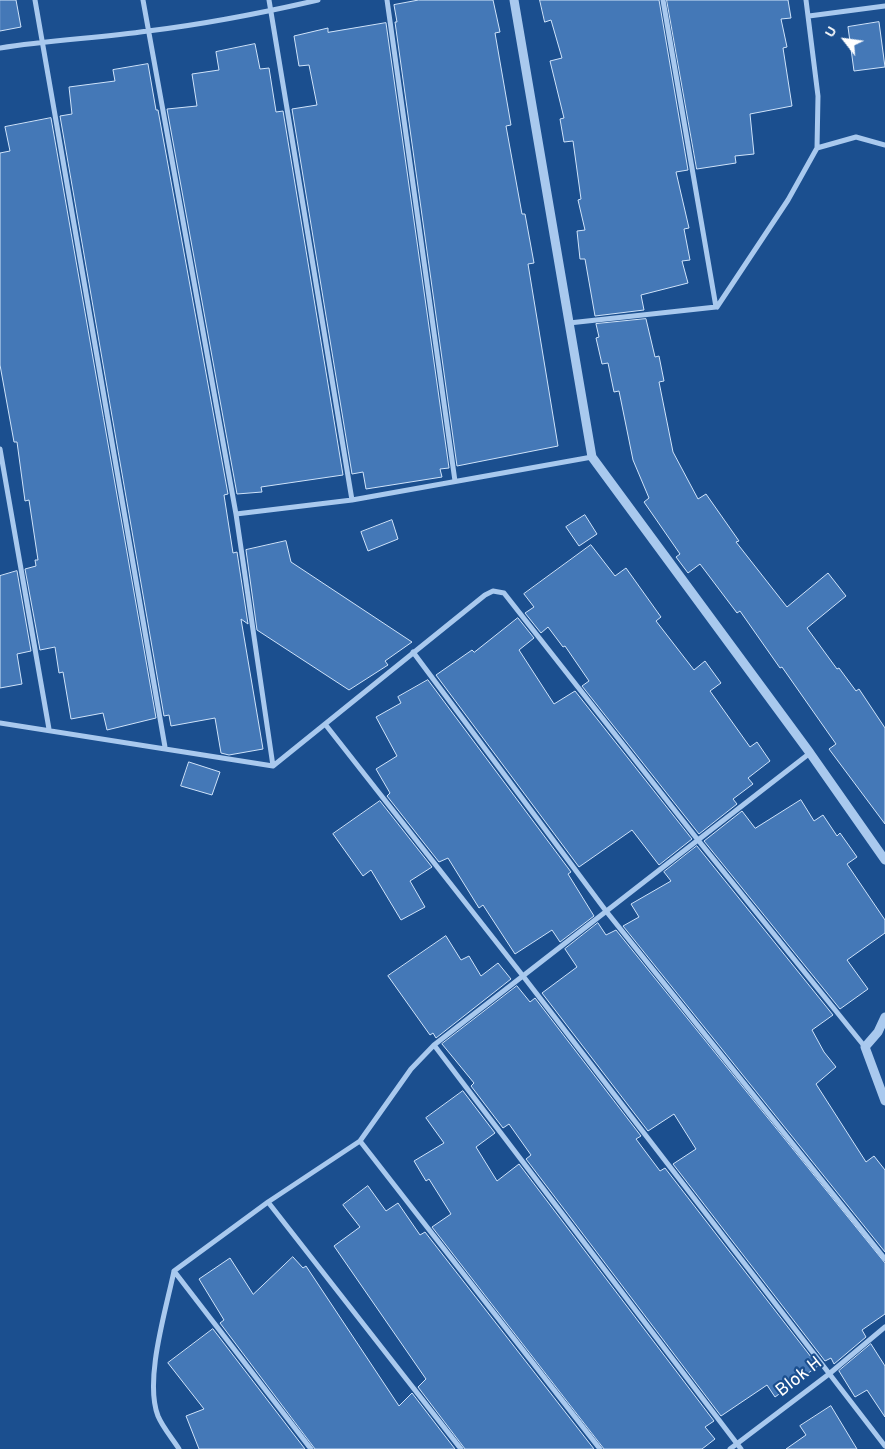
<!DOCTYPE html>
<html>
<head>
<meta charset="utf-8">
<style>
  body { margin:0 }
  #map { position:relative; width:885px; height:1449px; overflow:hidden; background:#1b4f8f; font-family:Overpass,sans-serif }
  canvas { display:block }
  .north { position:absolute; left:820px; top:15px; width:50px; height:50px; -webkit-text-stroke:4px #1b4f8f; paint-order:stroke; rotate:300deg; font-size:14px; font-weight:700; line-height:20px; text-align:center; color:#fff }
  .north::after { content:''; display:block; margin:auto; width:18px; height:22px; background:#fff; clip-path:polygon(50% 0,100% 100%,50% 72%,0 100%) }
</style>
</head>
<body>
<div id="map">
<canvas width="885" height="1449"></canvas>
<div class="north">U</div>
</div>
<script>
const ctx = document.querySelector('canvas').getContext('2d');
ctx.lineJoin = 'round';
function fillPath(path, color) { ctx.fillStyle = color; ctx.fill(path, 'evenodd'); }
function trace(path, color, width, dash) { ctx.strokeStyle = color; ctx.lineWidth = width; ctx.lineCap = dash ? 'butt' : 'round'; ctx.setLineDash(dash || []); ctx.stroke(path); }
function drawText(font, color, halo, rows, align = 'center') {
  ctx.font = font + ' Overpass,sans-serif'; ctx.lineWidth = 4.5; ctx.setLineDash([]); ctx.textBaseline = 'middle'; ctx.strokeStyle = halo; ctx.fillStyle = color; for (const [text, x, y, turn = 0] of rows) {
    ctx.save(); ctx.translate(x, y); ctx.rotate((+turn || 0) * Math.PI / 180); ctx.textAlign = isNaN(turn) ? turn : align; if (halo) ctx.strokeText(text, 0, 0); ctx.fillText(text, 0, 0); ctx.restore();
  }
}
const building = new Path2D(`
  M 0,0 L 16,0 L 21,27 L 0,31 Z
  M 419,0 L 493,0 L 500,32 L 495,33 L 511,125 L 506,126 L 522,214 L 525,214 L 534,263 L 528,264 L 558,446 L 457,466 L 395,22 L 397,22 L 394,5 Z
  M 540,0 L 659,0 L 688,170 L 676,172 L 689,228 L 684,229 L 690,260 L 682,261 L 688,283 L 641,295 L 644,310 L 595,316 L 585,259 L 580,259 L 577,231 L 585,230 L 578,200 L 581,199 L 573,141 L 564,142 L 560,119 L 564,118 L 550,61 L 562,58 L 551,20 L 545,22 Z
  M 667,0 L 788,0 L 791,18 L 781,19 L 787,47 L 783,48 L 792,106 L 750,114 L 754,154 L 735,156 L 736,163 L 697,169 Z
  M 879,22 L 885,67 L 854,71 L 848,27 Z
  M 386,23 L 449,468 L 440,469 L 442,477 L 366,489 L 363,472 L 352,474 L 292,109 L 317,105 L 309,65 L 299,66 L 294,36 L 328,28 L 328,32 Z
  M 255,44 L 260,69 L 269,68 L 276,112 L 283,111 L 343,475 L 261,487 L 262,492 L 237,494 L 167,109 L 197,106 L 192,74 L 219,70 L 216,52 Z
  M 148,64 L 156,110 L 158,110 L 228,494 L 224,495 L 233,553 L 237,552 L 248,624 L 241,619 L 263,749 L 229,755 L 221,753 L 215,718 L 171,726 L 169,715 L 164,716 L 60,116 L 72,114 L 69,87 L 115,81 L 113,70 Z
  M 51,118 L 156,718 L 107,730 L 103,713 L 71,719 L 63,672 L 59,673 L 55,647 L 40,650 L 25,569 L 36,566 L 35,560 L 38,560 L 29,500 L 25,501 L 17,442 L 14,442 L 0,365 L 0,153 L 10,151 L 5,127 Z
  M 646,319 L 655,357 L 659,356 L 664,381 L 659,382 L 673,452 L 698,499 L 706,494 L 739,541 L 736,542 L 787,607 L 828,573 L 846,596 L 807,628 L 837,669 L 839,668 L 856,691 L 859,689 L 885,728 L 885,824 L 829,749 L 836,744 L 782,667 L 780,668 L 740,611 L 737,613 L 700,564 L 688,573 L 676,557 L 680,554 L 644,502 L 649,498 L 633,460 L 619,391 L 614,392 L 608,363 L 602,364 L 596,338 L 599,337 L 596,324 Z
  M 585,515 L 597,534 L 579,546 L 566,527 Z
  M 392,520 L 398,539 L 368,551 L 361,532 Z
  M 286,541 L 291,562 L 412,642 L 385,661 L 388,665 L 349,690 L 257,630 L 246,550 Z
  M 591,545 L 615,576 L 626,568 L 661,617 L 656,621 L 694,670 L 705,661 L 721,683 L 710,691 L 750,747 L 757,742 L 770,761 L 748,778 L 753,784 L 733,799 L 737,804 L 699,834 L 582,686 L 589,681 L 565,646 L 563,647 L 548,627 L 541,633 L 525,613 L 534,607 L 524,594 Z
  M 17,571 L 31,651 L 17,654 L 22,684 L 0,688 L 0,576 Z
  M 518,618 L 534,638 L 519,650 L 554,704 L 575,691 L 692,839 L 659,865 L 632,830 L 579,867 L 436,675 L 472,650 L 474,652 Z
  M 428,680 L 571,872 L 568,874 L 594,916 L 560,942 L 552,930 L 515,954 L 483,905 L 479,908 L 448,858 L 439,862 L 387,796 L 390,793 L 376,769 L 397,756 L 376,717 L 401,703 L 398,697 Z
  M 189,762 L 220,772 L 212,795 L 181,786 Z
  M 801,800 L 814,821 L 823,815 L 837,836 L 840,833 L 857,857 L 847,864 L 885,920 L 885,933 L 847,960 L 868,989 L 840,1009 L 704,841 L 742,811 L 755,828 Z
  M 380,801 L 432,867 L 410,881 L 425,907 L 401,920 L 371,870 L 363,876 L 333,834 Z
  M 697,846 L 833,1015 L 812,1030 L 824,1052 L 836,1067 L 816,1084 L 866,1162 L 874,1156 L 885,1170 L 885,1252 L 623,926 L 639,917 L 631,904 L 671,881 L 664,872 Z
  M 598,923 L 606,935 L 616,930 L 885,1263 L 885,1314 L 862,1330 L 866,1337 L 834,1364 L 831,1358 L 825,1361 L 673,1164 L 696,1149 L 674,1114 L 648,1131 L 542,993 L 577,967 L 565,949 Z
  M 446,936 L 461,960 L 469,956 L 481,976 L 498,963 L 511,979 L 436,1038 L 433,1033 L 430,1035 L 388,976 Z
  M 517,986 L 530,1002 L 535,998 L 641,1136 L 636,1139 L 660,1171 L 665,1168 L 818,1366 L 775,1397 L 767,1385 L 721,1416 L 526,1159 L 531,1155 L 509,1124 L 503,1128 L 471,1086 L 474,1083 L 442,1044 Z
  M 463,1091 L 495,1133 L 476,1147 L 497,1181 L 519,1164 L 714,1421 L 705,1427 L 715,1439 L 702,1449 L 604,1449 L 432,1227 L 451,1214 L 429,1179 L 426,1181 L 414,1161 L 444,1143 L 426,1118 Z
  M 368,1186 L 386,1211 L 398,1203 L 420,1235 L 425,1232 L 594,1449 L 465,1449 L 418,1387 L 426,1379 L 334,1246 L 360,1227 L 343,1205 Z
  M 293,1257 L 303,1268 L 306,1266 L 399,1406 L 412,1393 L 455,1449 L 315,1449 L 220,1323 L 224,1320 L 199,1279 L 230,1258 L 253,1294 Z
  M 213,1329 L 305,1449 L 199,1449 L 186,1416 L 204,1409 L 168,1363 Z
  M 871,1344 L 885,1366 L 885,1417 L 867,1390 L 855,1397 L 839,1371 Z
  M 831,1406 L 857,1449 L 786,1449 L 806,1435 L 800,1426 Z`);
const minor = new Path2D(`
  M 35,0 L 165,747
  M 143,0 L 236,514 L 273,766
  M 269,0 L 352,500
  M 387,0 L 455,481
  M 809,16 L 885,6
  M 0,48 C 49,40 99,38 148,31 C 205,24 262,13 318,0
  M 817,148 L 856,137 L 885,145
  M 717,307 L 788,200 L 817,148 L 818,96 L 806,0
  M 569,323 L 716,307 L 663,0
  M 0,449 L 49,729
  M 236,514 L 352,500 L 592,457
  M 413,652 L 606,911 L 885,1259
  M 0,723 L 273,766 L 485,595 L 493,591 L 504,593 L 698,840 L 865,1047
  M 325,724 L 523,976 L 885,1446
  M 434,1045 L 741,1449
  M 360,1141 L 600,1449
  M 268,1202 L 461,1449
  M 174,1271 L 311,1449
  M 179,1449 C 173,1439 163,1428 158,1416 C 144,1380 166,1310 174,1271 L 268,1202 L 360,1141 L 411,1069 L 434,1045 L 810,753
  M 730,1449 L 829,1374 L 885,1327`);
const tertiary = new Path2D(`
  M 514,0 L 592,457 L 810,753 L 885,860
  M 885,1017 L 878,1032 L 865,1047 L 885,1101`);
const streetNames = [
  ["Blok H",800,1378,-38]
];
fillPath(building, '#4478b7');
trace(building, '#cfe3fa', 1);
trace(minor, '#a9c9ee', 5);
trace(tertiary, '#a9c9ee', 9);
drawText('18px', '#fff', '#1b4f8f', streetNames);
</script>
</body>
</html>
